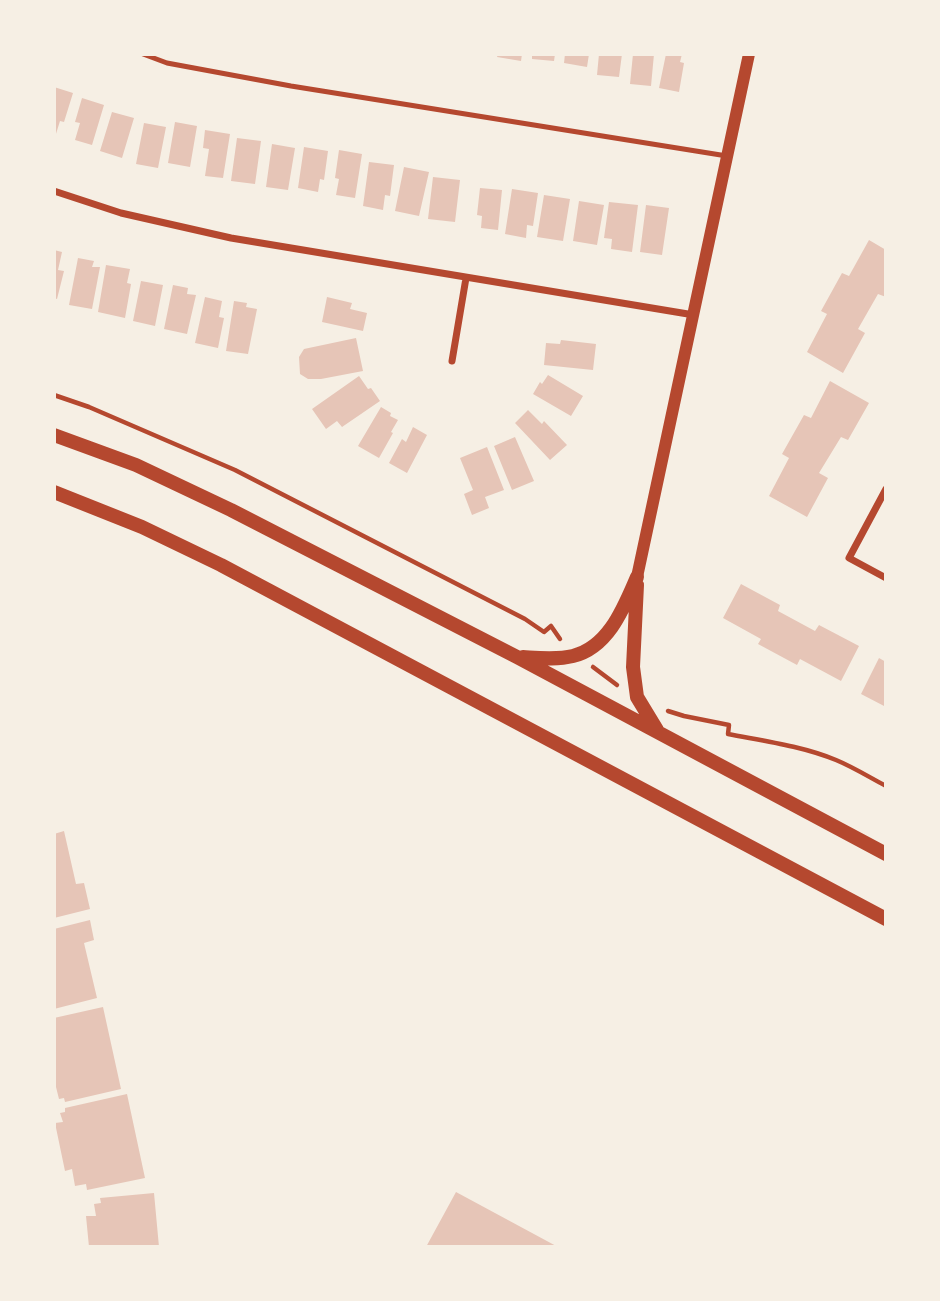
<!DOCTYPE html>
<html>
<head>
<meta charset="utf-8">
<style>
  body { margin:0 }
  #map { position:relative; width:940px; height:1301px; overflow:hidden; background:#f6efe4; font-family:Montserrat,sans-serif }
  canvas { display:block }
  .frame { position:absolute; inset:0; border:56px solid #f6efe4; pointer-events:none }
</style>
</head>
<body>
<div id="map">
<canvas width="940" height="1301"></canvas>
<div class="frame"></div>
</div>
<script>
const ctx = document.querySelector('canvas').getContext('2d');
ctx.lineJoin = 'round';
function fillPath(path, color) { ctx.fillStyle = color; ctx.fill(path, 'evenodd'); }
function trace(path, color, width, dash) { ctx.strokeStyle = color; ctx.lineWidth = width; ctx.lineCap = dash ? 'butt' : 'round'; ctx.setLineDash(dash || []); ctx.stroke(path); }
const building = new Path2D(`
  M 498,54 L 522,54 L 521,61 L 497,57 Z
  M 532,54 L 555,54 L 554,61 L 532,59 Z
  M 565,54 L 589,54 L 587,67 L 564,63 Z
  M 599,54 L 622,54 L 619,77 L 597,75 Z
  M 633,54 L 654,54 L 651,86 L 630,84 Z
  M 666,54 L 682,54 L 680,62 L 684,63 L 679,92 L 659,88 Z
  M 54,87 L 73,93 L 64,122 L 60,121 L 55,137 Z
  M 82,98 L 104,105 L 92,145 L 75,140 L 80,123 L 75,122 Z
  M 112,112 L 134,118 L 122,158 L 100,151 Z
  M 175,122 L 197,126 L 190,167 L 168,163 Z
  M 144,123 L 166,127 L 158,168 L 136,164 Z
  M 205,130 L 230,134 L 223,178 L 205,176 L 209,149 L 203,148 Z
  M 237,138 L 261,141 L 255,184 L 231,181 Z
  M 272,144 L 295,148 L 288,190 L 266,187 Z
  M 304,147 L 328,151 L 324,180 L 320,179 L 318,192 L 298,188 Z
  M 339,150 L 362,154 L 355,198 L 336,195 L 339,179 L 335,178 Z
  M 369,162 L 394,165 L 390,196 L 385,195 L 383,210 L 363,206 Z
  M 404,167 L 429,172 L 419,216 L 395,211 Z
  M 433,177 L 460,180 L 455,222 L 428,219 Z
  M 480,188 L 502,190 L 498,230 L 481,228 L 482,216 L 477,215 Z
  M 512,189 L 538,193 L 533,226 L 527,225 L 526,238 L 505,234 Z
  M 544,195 L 570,199 L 563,241 L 537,237 Z
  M 579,201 L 604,205 L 597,245 L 573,241 Z
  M 609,202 L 638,205 L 632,252 L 611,249 L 612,239 L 604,238 Z
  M 646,205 L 669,208 L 662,255 L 640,252 Z
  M 869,240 L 886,250 L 886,297 L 878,294 L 858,329 L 865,333 L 843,373 L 807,352 L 827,314 L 821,311 L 842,273 L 849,276 Z
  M 54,250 L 62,252 L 58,270 L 64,271 L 57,299 L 54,298 Z
  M 78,258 L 94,261 L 92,267 L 100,267 L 92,309 L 69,305 Z
  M 106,265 L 130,269 L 127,283 L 131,284 L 125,318 L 98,312 Z
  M 141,281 L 163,285 L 155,326 L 133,321 Z
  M 173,285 L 188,288 L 187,294 L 196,295 L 187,334 L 164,329 Z
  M 205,297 L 222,301 L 219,317 L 224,318 L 218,348 L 195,343 Z
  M 327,297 L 352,303 L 350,309 L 367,313 L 363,331 L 322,322 Z
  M 234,301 L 247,303 L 246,307 L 257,309 L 248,354 L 226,351 Z
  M 356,338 L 363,371 L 321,379 L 308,379 L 300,374 L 299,357 L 304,349 Z
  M 561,340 L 596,344 L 593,370 L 544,365 L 546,343 L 560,344 Z
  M 548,375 L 583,396 L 571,416 L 533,394 L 540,382 L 542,384 Z
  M 359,376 L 368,389 L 371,388 L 380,401 L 342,427 L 337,421 L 326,429 L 312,409 Z
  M 830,381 L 869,403 L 848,440 L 841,437 L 819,473 L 828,478 L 807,517 L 769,496 L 789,458 L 782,454 L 804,415 L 811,418 Z
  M 381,407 L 391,413 L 390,416 L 398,420 L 391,432 L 393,433 L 379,458 L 358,446 Z
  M 528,410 L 542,424 L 544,421 L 567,445 L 550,460 L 515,423 Z
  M 413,427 L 427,435 L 407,473 L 389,463 L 402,439 L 406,442 Z
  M 515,437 L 534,481 L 512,490 L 494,446 Z
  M 487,447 L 504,490 L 485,497 L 489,508 L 472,515 L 464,494 L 473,490 L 460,458 Z
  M 741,584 L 780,605 L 778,611 L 815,631 L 819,625 L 859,646 L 841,681 L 800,659 L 797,665 L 758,644 L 761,639 L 723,618 Z
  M 879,658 L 886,662 L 886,707 L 861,694 Z
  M 64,831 L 76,884 L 84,883 L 90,909 L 54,918 L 54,834 Z
  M 90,920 L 94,940 L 84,943 L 97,998 L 54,1009 L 54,929 Z
  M 103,1007 L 121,1089 L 65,1102 L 64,1098 L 59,1099 L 56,1087 L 54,1087 L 54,1018 Z
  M 127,1094 L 145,1178 L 87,1190 L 86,1184 L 75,1186 L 72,1169 L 65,1171 L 55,1123 L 63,1122 L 60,1113 L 65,1112 L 65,1108 Z
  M 456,1192 L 558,1247 L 426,1247 Z
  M 154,1193 L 159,1247 L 89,1247 L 86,1216 L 96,1216 L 94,1204 L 101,1203 L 100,1198 Z`);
const path = new Path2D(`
  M 54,395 L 89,407 L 235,470 L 525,619 L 544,632 L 551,626 L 560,639
  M 593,667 L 617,685
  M 668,711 L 684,716 L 729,725 L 728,734 C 764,741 802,746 836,760 C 853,767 869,777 886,786`);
const service = new Path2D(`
  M 143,54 L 167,63 L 291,86 L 727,156`);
const minor = new Path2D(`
  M 54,191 L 121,213 L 231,238 L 694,315
  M 452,361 L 466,278
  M 886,489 L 849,558 L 886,578`);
const tertiary = new Path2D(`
  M 637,577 L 749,54`);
const secondary = new Path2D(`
  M 54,435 L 136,465 L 231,510 L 517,657 L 886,854
  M 54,492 L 142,527 L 221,565 L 886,919
  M 637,585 L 633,667 L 637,697 L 657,730
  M 523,657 C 539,658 557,660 573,656 C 609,647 624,607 637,577`);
fillPath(building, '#e6c5b7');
trace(path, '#b5482f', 4.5);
trace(service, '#b5482f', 5);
trace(minor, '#b5482f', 7);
trace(tertiary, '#b5482f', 12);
trace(secondary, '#b5482f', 14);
</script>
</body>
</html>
